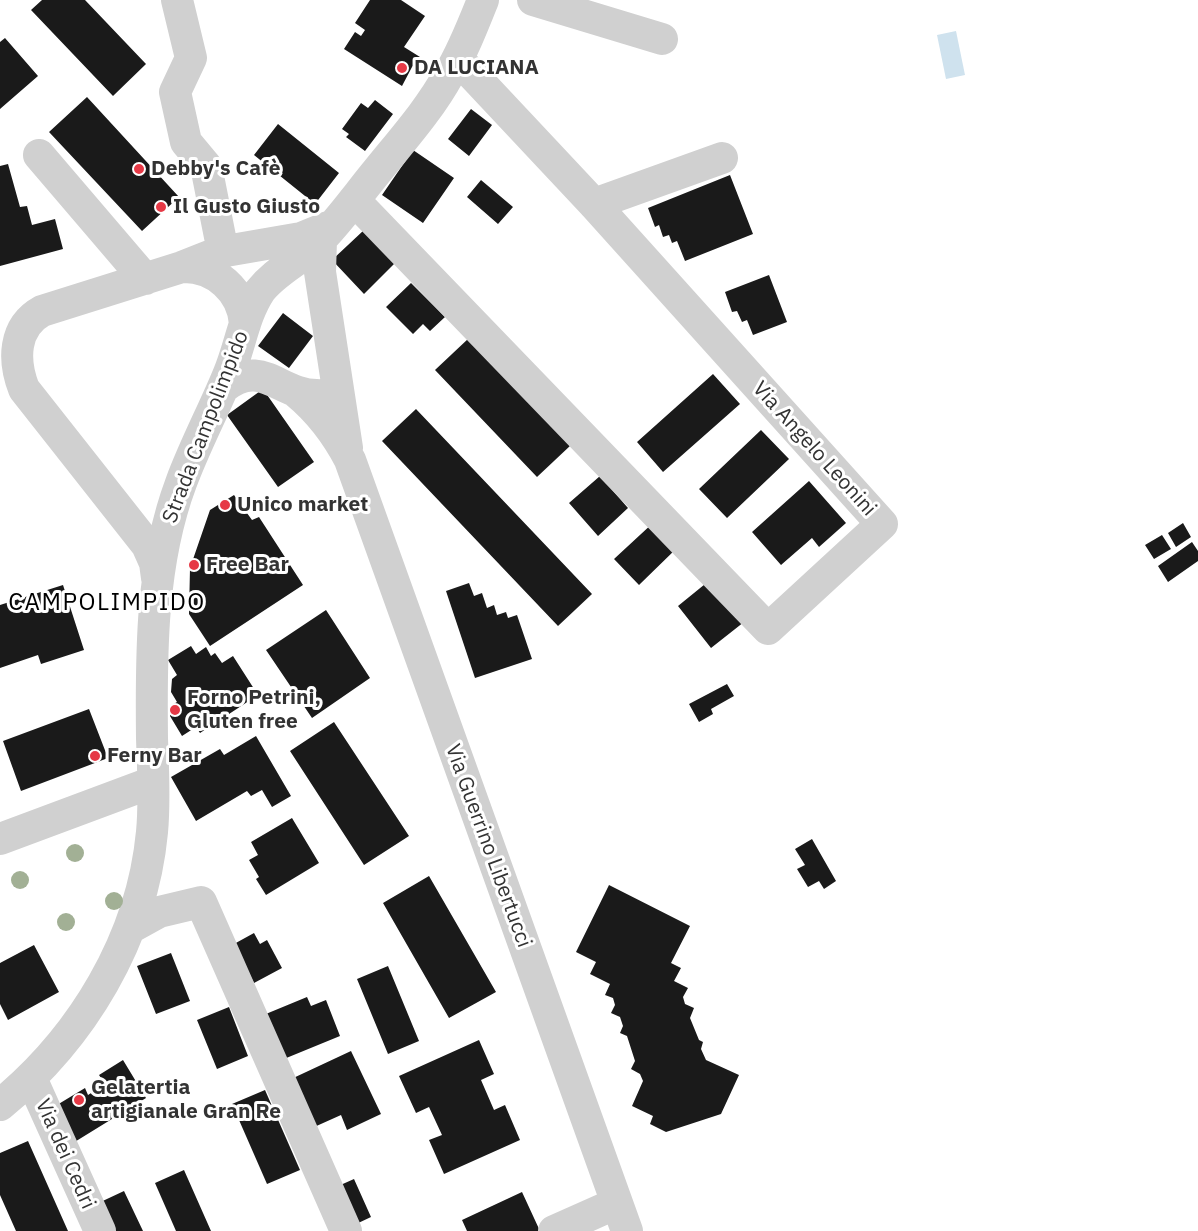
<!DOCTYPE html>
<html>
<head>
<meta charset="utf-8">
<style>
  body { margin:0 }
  canvas { display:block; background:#fff }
</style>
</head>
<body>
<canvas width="1198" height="1231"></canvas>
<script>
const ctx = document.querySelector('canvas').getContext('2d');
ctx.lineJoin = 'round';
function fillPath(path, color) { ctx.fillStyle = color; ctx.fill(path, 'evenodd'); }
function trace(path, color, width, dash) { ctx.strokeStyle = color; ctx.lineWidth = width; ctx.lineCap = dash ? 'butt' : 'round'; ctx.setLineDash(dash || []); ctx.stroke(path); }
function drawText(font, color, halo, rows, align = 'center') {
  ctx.font = font + ' "IBM Plex Sans",sans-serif'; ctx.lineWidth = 6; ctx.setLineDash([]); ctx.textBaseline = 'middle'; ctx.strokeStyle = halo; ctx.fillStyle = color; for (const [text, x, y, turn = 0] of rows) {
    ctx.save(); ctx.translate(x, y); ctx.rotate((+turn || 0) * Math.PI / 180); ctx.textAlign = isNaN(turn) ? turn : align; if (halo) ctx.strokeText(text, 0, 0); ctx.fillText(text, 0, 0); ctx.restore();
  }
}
const water = new Path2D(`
  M 956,31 L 965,75 L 946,79 L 937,35 Z`);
const building = new Path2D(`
  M 42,0 L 85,0 L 146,64 L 113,96 L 31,10 Z
  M 370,0 L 401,0 L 425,16 L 404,47 L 420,57 L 412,67 L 402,86 L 344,49 L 355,32 L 361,36 L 365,30 L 355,23 Z
  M 5,38 L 38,76 L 0,109 L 0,42 Z
  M 87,97 L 179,197 L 142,231 L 49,132 Z
  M 375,100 L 393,114 L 365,151 L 346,137 L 349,134 L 342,129 L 361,103 L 368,108 Z
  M 471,109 L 492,125 L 469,156 L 448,139 Z
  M 278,124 L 339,173 L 315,204 L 254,155 Z
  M 413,150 L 454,178 L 423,223 L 382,195 Z
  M 8,164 L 20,207 L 27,206 L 32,225 L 55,219 L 63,249 L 0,266 L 0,166 Z
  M 730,175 L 753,234 L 685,261 L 677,241 L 672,243 L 669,235 L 663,237 L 659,225 L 655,227 L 648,208 Z
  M 481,180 L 513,207 L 498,224 L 467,197 Z
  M 364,230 L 395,263 L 364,294 L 332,260 Z
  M 769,275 L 787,322 L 753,335 L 747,320 L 742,322 L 737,311 L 732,312 L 725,292 Z
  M 411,283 L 445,317 L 430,331 L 423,324 L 413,334 L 386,307 Z
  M 283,313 L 313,336 L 289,368 L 258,346 Z
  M 469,338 L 571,445 L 537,477 L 435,370 Z
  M 713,374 L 740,404 L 663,472 L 637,442 Z
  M 263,389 L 314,462 L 278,487 L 227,415 Z
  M 416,409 L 592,594 L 558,626 L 382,441 Z
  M 761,430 L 789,459 L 727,518 L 699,489 Z
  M 600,476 L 628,508 L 598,536 L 569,503 Z
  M 809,481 L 846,523 L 819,547 L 812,538 L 781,565 L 752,532 Z
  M 234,495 L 252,520 L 259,517 L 303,585 L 210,646 L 189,614 L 190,568 L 210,510 Z
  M 654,522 L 678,547 L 639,585 L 614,559 Z
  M 1183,523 L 1191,537 L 1176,547 L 1168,533 Z
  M 1162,535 L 1171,549 L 1154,559 L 1145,545 Z
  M 1192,542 L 1198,551 L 1198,561 L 1168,582 L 1158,566 Z
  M 710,580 L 744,622 L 711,648 L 678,606 Z
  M 469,583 L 474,596 L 482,593 L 487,608 L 494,605 L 497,615 L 506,612 L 508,618 L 517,615 L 532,659 L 475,678 L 446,591 Z
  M 63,585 L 84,650 L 41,664 L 38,655 L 0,668 L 0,605 Z
  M 326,610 L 370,678 L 312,718 L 266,650 Z
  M 191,646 L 196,654 L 206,647 L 211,656 L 215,653 L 222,663 L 233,656 L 258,695 L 200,733 L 196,727 L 182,736 L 170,716 L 170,706 L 177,702 L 171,692 L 172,679 L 177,675 L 168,660 Z
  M 727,684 L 734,696 L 711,709 L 713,714 L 699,722 L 689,704 Z
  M 89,709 L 108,758 L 21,791 L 3,741 Z
  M 334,722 L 409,836 L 364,865 L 290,751 Z
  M 256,736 L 291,796 L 272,807 L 262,790 L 251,796 L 247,791 L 196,821 L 171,777 L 220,749 L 224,755 Z
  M 292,818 L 319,863 L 266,895 L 256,879 L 259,877 L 249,860 L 258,855 L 251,842 Z
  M 812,839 L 836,881 L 824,889 L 819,881 L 808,887 L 797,869 L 805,865 L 795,849 Z
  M 429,876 L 496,992 L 449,1018 L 383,903 Z
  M 609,885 L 690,926 L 671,963 L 681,968 L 674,981 L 688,988 L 683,997 L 685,1004 L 694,1008 L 690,1018 L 699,1040 L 703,1042 L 701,1049 L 706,1060 L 739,1075 L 721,1114 L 666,1132 L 650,1124 L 653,1116 L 632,1106 L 643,1081 L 640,1074 L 631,1069 L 635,1061 L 627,1036 L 620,1033 L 623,1026 L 620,1017 L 611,1013 L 615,1005 L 613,998 L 605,995 L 610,984 L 590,974 L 596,962 L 576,952 Z
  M 254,933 L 260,944 L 267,940 L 282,968 L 254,983 L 234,944 Z
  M 34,945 L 59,992 L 8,1020 L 0,1004 L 0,963 Z
  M 171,953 L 190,1001 L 156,1014 L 137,966 Z
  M 388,966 L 419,1041 L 388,1054 L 357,979 Z
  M 307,997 L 311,1006 L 326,1000 L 340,1036 L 279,1061 L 261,1016 Z
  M 229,1007 L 248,1056 L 217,1069 L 197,1020 Z
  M 479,1040 L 494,1074 L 481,1080 L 494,1110 L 505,1105 L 520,1140 L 444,1174 L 429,1140 L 442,1135 L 429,1107 L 416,1113 L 399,1076 Z
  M 351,1051 L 381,1114 L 347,1130 L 341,1115 L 312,1128 L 289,1080 Z
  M 123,1060 L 146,1098 L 73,1143 L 52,1108 L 85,1088 L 88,1095 L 105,1084 L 99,1075 Z
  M 265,1090 L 300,1170 L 267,1184 L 232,1104 Z
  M 28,1141 L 68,1231 L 16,1231 L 0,1195 L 0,1153 Z
  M 184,1170 L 211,1231 L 176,1231 L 155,1183 Z
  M 354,1179 L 371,1217 L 354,1225 L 336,1187 Z
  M 124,1191 L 143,1231 L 103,1231 L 92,1206 Z
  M 522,1192 L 540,1231 L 467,1231 L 462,1220 Z`);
const minor = new Path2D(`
  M 177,0 L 191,58 L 175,92 L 186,142 L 206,166 L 223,252
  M 533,0 L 662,39
  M 39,155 L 145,279
  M 354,200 L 768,629 L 882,524 L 594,204 L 458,59
  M 594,204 L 722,158
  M 321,240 L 320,272 L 347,448
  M 182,267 C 215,266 243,291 245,324
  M 224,387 C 262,357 279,395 317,395
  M 296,392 C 319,411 336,433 350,460 L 627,1231
  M 157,578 L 155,563 L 147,545 L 24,389 C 13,361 13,327 42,311 L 182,267 L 220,252 L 301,238 L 328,227
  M 0,839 L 153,782
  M 130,928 L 159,912 L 201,902 L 346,1231
  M 31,1078 L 100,1231
  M 0,1105 C 82,1038 142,939 152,832 C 155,801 153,769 152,738 C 151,653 151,563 181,483 C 195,445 214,410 229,373 C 240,347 244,315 260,291 C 277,269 304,259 322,238 C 342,217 359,193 378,170 C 403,139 430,109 449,74 C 463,51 473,25 483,0
  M 554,1231 L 617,1203`);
const trees = [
  [75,853],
  [20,880],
  [114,901],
  [66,922]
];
const markers = [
  [402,68,6,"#e63946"],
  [139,169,6,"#e63946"],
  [161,207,6,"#e63946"],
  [225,505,6,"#e63946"],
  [194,565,6,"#e63946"],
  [175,710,6,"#e63946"],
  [95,756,6,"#e63946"],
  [79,1100,6,"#e63946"]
];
const poiNames = [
  ["DA LUCIANA",414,68],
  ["Debby's Cafè",151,169],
  ["Il Gusto Giusto",173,207],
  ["Unico market",237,505],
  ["Free Bar",206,565],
  ["Forno Petrini,",187,698],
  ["Gluten free",187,722],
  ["Ferny Bar",107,756],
  ["Gelatertia",91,1088],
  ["artigianale Gran Re",91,1112]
];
const streetNames = [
  ["Strada Campolimpido",206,427,-69],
  ["Via Angelo Leonini",814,449,48],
  ["Via Guerrino Libertucci",488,846,70],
  ["Via dei Cedri",65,1154,66]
];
const quarterNames = [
  ["CAMPOLIMPIDO",107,603]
];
fillPath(water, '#cfe2ee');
fillPath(building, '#1a1a1a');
trace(minor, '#d0d0d0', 32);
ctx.fillStyle = '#a2b095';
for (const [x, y] of trees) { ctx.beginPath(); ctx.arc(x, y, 9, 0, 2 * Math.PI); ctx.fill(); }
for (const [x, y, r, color] of markers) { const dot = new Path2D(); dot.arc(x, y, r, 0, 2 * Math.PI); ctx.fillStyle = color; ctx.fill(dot); trace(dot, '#fff', 2); }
drawText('bold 21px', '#333', '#fff', poiNames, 'left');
drawText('21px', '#333', '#fff', streetNames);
ctx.letterSpacing = '1.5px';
drawText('24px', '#000', '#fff', quarterNames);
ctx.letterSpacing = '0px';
</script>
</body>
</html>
